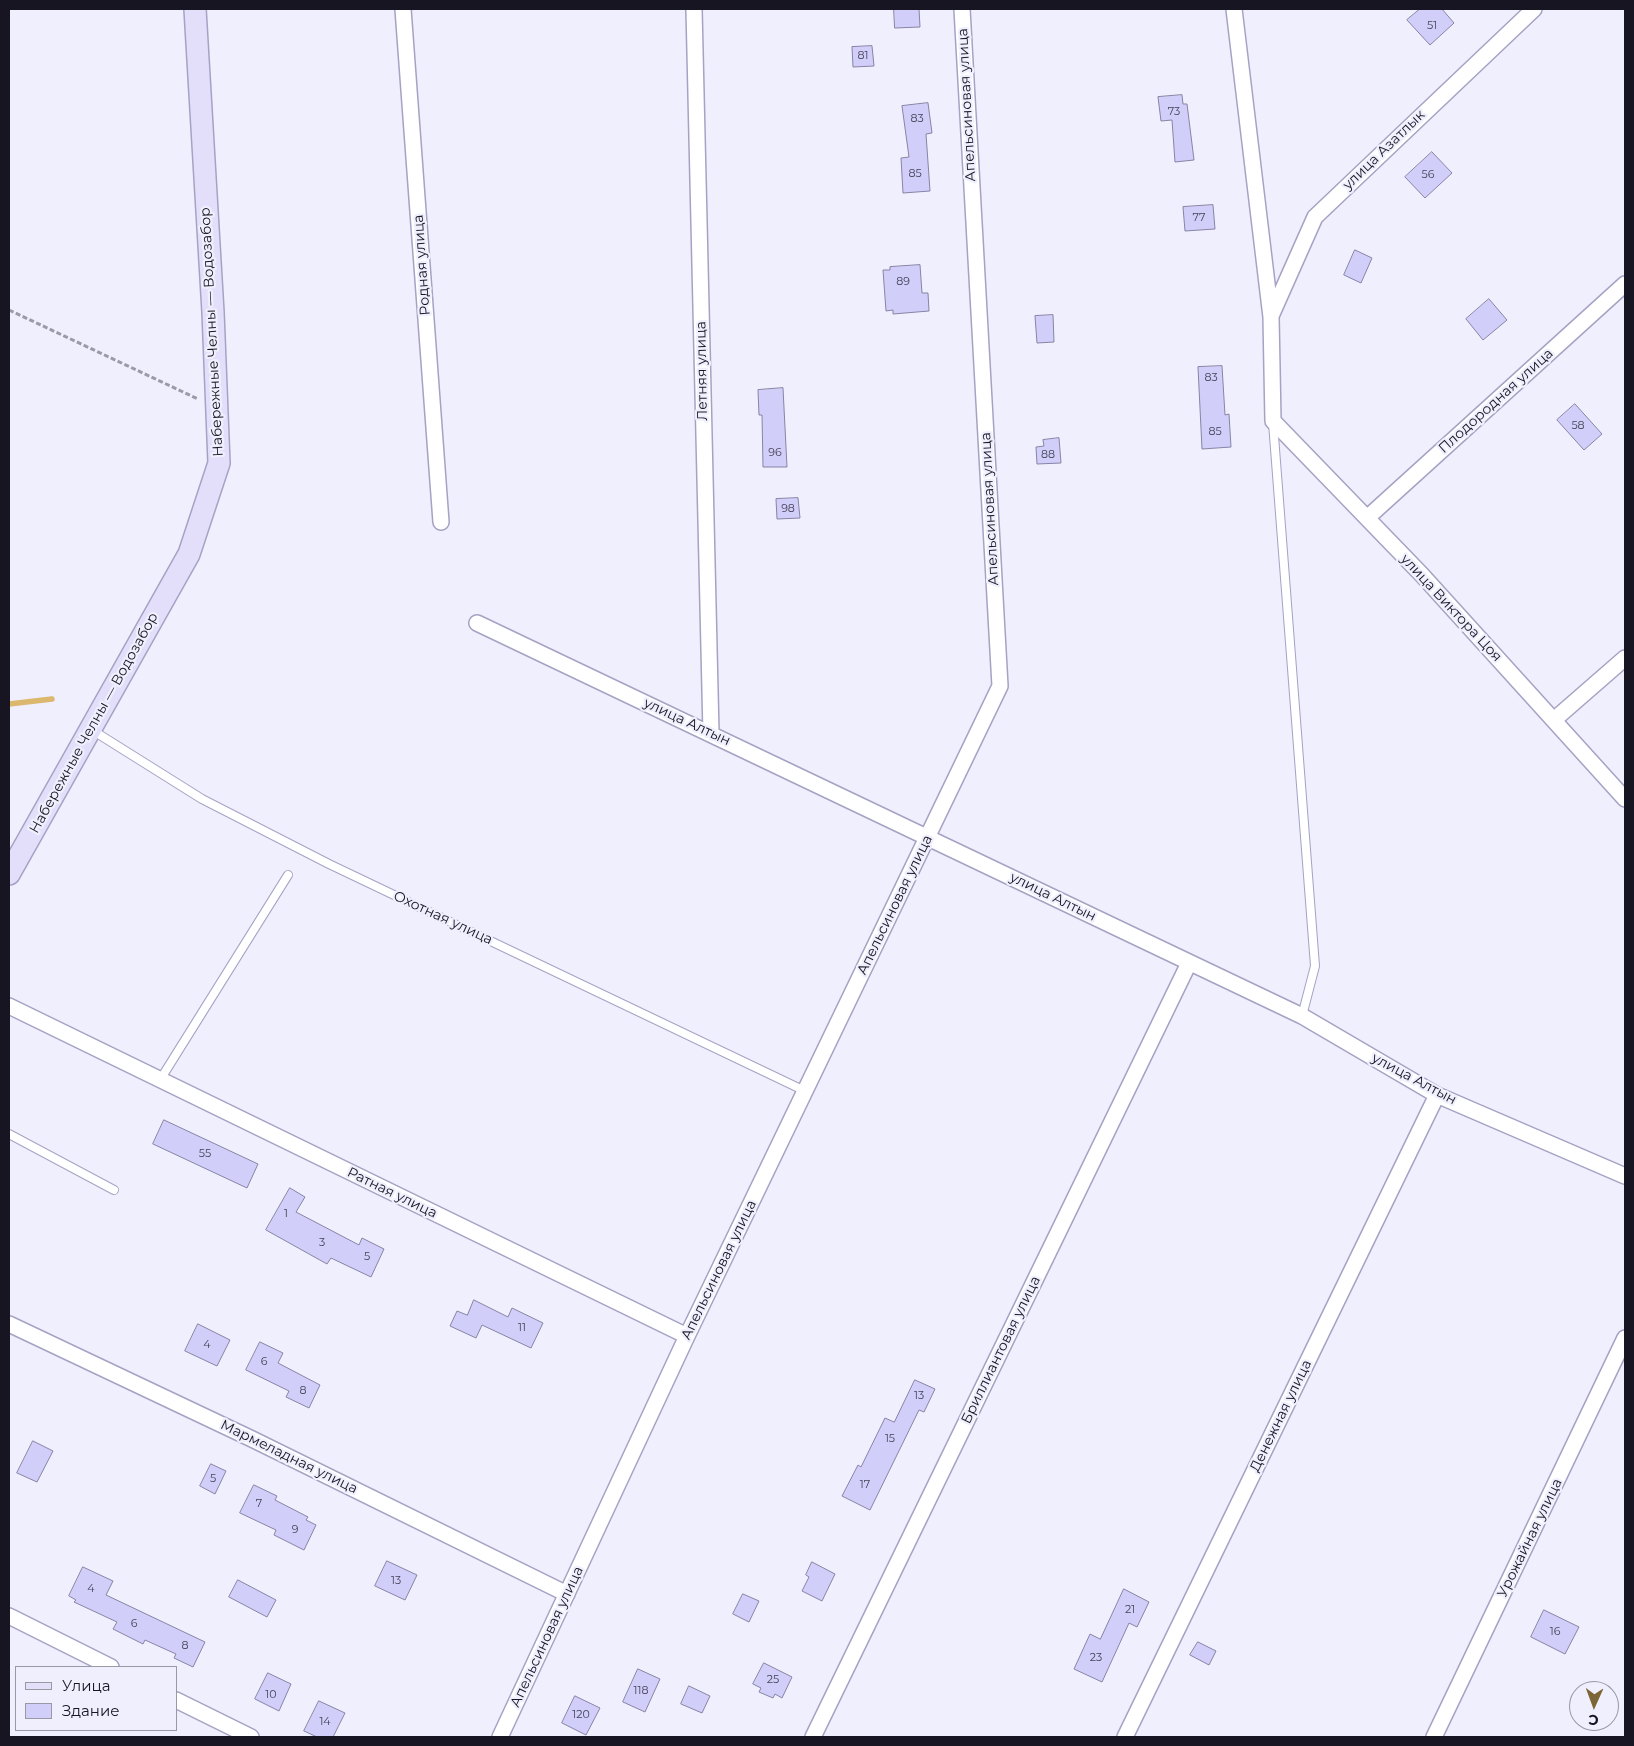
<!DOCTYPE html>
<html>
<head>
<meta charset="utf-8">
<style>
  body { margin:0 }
  #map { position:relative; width:1634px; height:1746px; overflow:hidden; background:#f0effd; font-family:Montserrat,sans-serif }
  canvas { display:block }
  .frame { position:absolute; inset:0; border:10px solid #171522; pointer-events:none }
  .legend { position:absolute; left:15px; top:1666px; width:162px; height:65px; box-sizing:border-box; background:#f0effd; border:1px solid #9998a5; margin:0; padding:6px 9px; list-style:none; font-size:15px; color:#171522 }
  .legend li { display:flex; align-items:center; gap:10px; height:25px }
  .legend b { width:25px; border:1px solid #9998a5 }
  .north { position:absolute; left:1569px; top:1681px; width:50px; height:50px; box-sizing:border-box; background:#f0effd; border:1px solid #9998a5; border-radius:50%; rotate:182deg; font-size:14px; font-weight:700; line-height:20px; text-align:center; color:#171522 }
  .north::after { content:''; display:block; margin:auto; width:18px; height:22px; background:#7c6636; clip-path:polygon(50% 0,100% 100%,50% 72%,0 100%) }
</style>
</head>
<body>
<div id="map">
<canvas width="1634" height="1746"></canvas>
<div class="frame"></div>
<ul class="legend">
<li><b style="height:6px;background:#e3dffb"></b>Улица</li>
<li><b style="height:14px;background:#d2cefa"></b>Здание</li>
</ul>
<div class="north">С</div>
</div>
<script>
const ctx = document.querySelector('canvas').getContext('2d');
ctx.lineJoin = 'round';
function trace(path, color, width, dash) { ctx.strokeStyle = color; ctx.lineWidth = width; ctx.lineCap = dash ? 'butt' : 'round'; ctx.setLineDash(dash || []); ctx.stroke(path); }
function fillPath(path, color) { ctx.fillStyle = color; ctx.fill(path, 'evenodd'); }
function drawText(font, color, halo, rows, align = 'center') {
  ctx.font = font + ' Montserrat,sans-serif'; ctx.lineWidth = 4.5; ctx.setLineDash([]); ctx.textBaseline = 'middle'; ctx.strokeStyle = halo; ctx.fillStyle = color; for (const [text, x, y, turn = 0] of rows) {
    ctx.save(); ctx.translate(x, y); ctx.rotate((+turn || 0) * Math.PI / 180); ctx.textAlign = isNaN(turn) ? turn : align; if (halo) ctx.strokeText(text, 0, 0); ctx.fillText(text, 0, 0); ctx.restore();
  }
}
const stream = new Path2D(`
  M 9,704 L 52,699`);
const building = new Path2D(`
  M 894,9 L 919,9 L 920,27 L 895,28 Z
  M 1420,9 L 1442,9 L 1454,23 L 1430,45 L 1407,20 Z
  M 872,46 L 874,66 L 853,67 L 852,47 Z
  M 1182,95 L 1183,104 L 1187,104 L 1194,160 L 1175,162 L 1172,120 L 1161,121 L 1158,97 Z
  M 928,103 L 932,133 L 926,134 L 930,191 L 903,193 L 901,158 L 909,157 L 902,106 Z
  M 1432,152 L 1452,173 L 1425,198 L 1405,177 Z
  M 1213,205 L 1215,229 L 1185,231 L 1183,207 Z
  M 1355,250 L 1372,258 L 1361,283 L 1344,275 Z
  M 920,265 L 922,293 L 928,293 L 929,311 L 893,314 L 893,310 L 886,311 L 883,270 L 890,270 L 890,267 Z
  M 1489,299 L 1507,320 L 1483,340 L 1466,319 Z
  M 1053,315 L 1054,342 L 1037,343 L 1035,316 Z
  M 1222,366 L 1225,415 L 1229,414 L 1231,447 L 1202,449 L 1198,367 Z
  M 783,388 L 787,467 L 763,467 L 762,415 L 759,415 L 758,390 Z
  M 1575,404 L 1602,434 L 1584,450 L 1557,420 Z
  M 1059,438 L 1061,463 L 1037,464 L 1036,447 L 1044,446 L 1043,440 Z
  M 798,498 L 800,518 L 777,519 L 776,499 Z
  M 164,1120 L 258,1164 L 247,1188 L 153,1144 Z
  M 290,1188 L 305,1197 L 296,1212 L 359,1245 L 362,1238 L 384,1249 L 371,1277 L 331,1258 L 327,1264 L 266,1230 Z
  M 474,1300 L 508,1317 L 512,1308 L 543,1323 L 531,1348 L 482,1325 L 476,1338 L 450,1326 L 457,1311 L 467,1315 Z
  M 198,1324 L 230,1340 L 217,1366 L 185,1351 Z
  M 260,1342 L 283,1353 L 278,1363 L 320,1385 L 309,1408 L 286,1397 L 289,1391 L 246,1370 Z
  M 915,1380 L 935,1389 L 924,1412 L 919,1410 L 870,1510 L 842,1496 L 858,1465 L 861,1467 L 885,1418 L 894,1422 Z
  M 33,1441 L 53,1451 L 37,1482 L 17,1473 Z
  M 211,1464 L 226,1471 L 215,1494 L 200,1486 Z
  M 254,1485 L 277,1496 L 275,1500 L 308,1517 L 306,1520 L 316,1525 L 304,1550 L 274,1535 L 276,1530 L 240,1513 Z
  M 387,1561 L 417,1575 L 405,1600 L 375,1586 Z
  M 812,1562 L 835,1574 L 822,1601 L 802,1591 L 809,1577 L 806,1575 Z
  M 83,1567 L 113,1581 L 106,1595 L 205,1642 L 193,1667 L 174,1658 L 176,1654 L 145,1640 L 143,1644 L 113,1629 L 117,1622 L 74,1602 L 76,1600 L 69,1596 Z
  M 238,1580 L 276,1600 L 267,1617 L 229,1597 Z
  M 1124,1589 L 1149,1602 L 1137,1627 L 1129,1623 L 1102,1682 L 1074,1669 L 1090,1634 L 1100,1639 Z
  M 743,1594 L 759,1601 L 749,1622 L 733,1614 Z
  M 1544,1610 L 1579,1627 L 1565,1654 L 1531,1637 Z
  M 1198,1642 L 1216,1651 L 1209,1665 L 1190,1655 Z
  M 764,1663 L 792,1677 L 782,1698 L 775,1694 L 773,1698 L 759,1692 L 761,1688 L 753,1684 Z
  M 638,1669 L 660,1679 L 645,1712 L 623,1702 Z
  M 268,1673 L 291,1684 L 279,1711 L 255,1699 Z
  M 689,1686 L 710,1696 L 702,1713 L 681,1704 Z
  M 575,1696 L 600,1708 L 586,1735 L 562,1723 Z
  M 319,1701 L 345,1713 L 333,1737 L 317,1737 L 304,1731 Z`);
const path = new Path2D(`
  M 9,310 L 198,399`);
const service = new Path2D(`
  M 1273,423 L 1315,966 L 1302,1016
  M 92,730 L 202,799 L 329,864 L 805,1091
  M 160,1080 L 288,875
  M 9,1134 L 114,1190`);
const minor = new Path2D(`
  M 403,9 L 441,522
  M 694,9 L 711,733
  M 1234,9 L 1271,317 L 1273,421 L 1422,575 L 1625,799
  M 1271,316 L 1315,217 L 1534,9
  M 1367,518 L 1625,284
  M 477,623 L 1302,1016 L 1437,1095 L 1625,1176
  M 1555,719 L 1625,658
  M 9,1006 L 687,1336
  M 9,1324 L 252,1439 L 567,1594
  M 9,1616 L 111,1667
  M 176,1700 L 251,1737
  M 500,1737 L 687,1336 L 1000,686 L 962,9
  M 813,1737 L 1189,963
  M 1125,1737 L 1437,1095
  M 1434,1737 L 1625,1338`);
const secondary = new Path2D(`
  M 9,874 L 189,554 L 219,463 L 213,312 L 195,9`);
const numberNames = [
  ["51",1432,26],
  ["81",863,56],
  ["73",1174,112],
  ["83",917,119],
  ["85",915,174],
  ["56",1428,175],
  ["77",1199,218],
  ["89",903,282],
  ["83",1211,378],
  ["58",1578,426],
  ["85",1215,432],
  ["96",775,453],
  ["88",1048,455],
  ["98",788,509],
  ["55",205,1154],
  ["1",286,1214],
  ["3",322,1243],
  ["5",367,1257],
  ["11",522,1328],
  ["4",207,1345],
  ["6",264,1362],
  ["8",303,1391],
  ["13",919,1396],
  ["15",890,1439],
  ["5",213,1479],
  ["17",865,1485],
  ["7",259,1504],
  ["9",295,1530],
  ["13",396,1581],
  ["4",91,1589],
  ["21",1130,1610],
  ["6",134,1624],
  ["16",1555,1632],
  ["8",185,1646],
  ["23",1096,1658],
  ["25",773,1680],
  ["118",641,1691],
  ["10",271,1695],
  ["120",581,1715],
  ["14",325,1722]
];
const streetNames = [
  ["Апельсиновая улица",967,105,-93],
  ["улица Азатлык",1384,150,-44],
  ["Родная улица",422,265,-94],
  ["Набережные Челны — Водозабор",212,332,-93],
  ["Летняя улица",702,371,-91],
  ["Плодородная улица",1496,401,-42],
  ["Апельсиновая улица",990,509,-93],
  ["улица Виктора Цоя",1451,608,47],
  ["улица Алтын",687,722,25],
  ["Набережные Челны — Водозабор",94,723,-61],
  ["улица Алтын",1053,897,26],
  ["Апельсиновая улица",895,905,-64],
  ["Охотная улица",443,918,25],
  ["улица Алтын",1414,1079,28],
  ["Ратная улица",392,1193,26],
  ["Апельсиновая улица",719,1270,-64],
  ["Бриллиантовая улица",1001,1350,-64],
  ["Денежная улица",1281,1416,-64],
  ["Мармеладная улица",289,1457,26],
  ["Урожайная улица",1530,1538,-64],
  ["Апельсиновая улица",547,1637,-65]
];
trace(stream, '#dbb86e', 5.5);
fillPath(building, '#d2cefa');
trace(building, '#8683a4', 1);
trace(service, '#a6a2c4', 10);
trace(minor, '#a6a2c4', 18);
trace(secondary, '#a6a2c4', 24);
trace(path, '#9b9aa8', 3, [5, 2.5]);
trace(service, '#fff', 8);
trace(minor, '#fff', 15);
trace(secondary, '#e3dffb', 21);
drawText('11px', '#464358', null, numberNames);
drawText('14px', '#171522', '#f0effd', streetNames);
</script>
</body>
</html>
